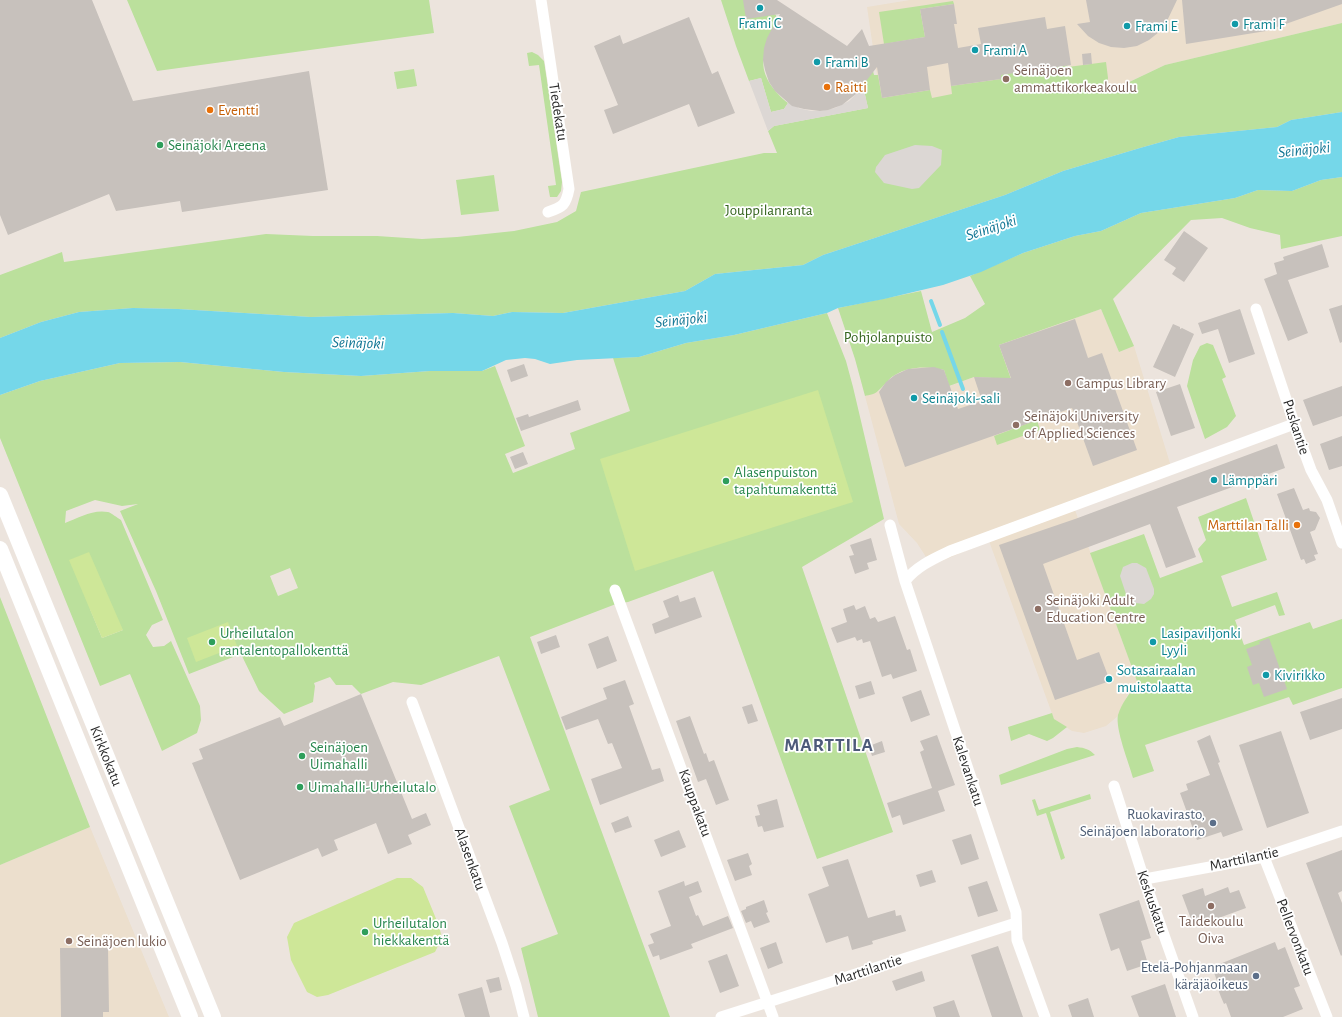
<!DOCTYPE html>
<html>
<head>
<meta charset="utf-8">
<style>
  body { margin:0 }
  canvas { display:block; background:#ece4dd }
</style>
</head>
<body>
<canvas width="1342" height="1017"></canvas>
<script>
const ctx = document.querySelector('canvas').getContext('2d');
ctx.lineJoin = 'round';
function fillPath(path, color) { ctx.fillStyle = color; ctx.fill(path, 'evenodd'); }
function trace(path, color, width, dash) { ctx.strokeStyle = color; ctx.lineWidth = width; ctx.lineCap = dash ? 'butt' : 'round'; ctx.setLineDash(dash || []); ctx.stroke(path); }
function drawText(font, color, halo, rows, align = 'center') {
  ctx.font = font + ' "Alegreya Sans",sans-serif'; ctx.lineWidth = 3.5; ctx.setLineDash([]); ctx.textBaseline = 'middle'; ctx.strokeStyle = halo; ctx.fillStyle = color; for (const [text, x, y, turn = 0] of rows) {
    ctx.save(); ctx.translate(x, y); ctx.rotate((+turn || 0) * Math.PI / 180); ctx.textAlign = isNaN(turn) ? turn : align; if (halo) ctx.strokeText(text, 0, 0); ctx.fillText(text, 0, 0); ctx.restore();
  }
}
const education = new Path2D(`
  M 910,0 L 1342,0 L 1342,23 L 1165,65 L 1103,94 L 886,136 L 867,7 Z
  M 1101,309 L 1119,352 L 1134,346 L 1173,473 L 1075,510 L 1138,684 L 1128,694 L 1118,716 L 1106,726 L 1084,733 L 1072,731 L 1054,719 L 989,541 L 928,567 L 926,557 L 917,543 L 899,524 L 865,396 L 879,391 L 886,382 L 895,375 L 908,369 L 922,367 L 934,367 L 944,370 L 950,386 L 974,377 L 1011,379 L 999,345 Z
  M 90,827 L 169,1017 L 0,1017 L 0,865 Z`);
const green = new Path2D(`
  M 127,0 L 429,0 L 434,33 L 157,71 Z
  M 721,0 L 743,0 L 776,15 C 778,23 774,30 771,38 C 769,45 766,52 764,59 C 760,75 776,94 788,103 L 784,109 L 771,112 L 761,78 L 749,81 L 736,46 Z
  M 953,1 L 954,4 L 920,9 L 925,37 L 884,44 L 879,12 Z
  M 1342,23 L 1342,112 L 1291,120 L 1277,127 L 1179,137 L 1140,148 L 1063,171 L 1005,195 L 823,255 L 803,265 L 715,274 L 685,291 L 563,313 L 512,312 L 493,316 L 453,313 L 311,317 L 178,309 L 133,308 L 79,312 L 41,322 L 0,338 L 0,275 L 62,252 L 64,262 L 266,234 L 313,236 L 377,236 L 422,239 L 457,237 L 514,231 L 557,222 L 576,211 L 581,192 L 764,153 L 777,153 L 768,131 L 774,126 L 868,108 L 863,86 L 872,67 L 874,75 L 878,75 L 882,98 L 930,90 L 932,98 L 952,94 L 951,86 L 1001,79 L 998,54 L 1017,73 L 1067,65 L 1068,67 L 1106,62 L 1108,78 L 1104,94 L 1165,65 Z
  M 532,52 L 538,55 L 544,61 L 562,182 L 561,191 L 557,197 L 550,197 L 548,186 L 556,185 L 539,65 L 529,66 L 527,53 Z
  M 414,69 L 417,86 L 397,89 L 394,72 Z
  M 494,175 L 499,211 L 461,215 L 456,180 Z
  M 1342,177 L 1342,236 L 1281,249 L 1280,235 L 1250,228 L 1222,218 L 1191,220 L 1113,299 L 1134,346 L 1119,352 L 1101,309 L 999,345 L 1011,379 L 974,377 L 949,386 L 944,370 C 928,366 909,366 895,375 C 888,379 885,385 879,390 C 876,394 869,395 865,396 L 855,359 L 838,308 L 921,291 L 932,332 L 965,318 L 985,304 L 970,276 L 1023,253 L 1075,236 L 1101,231 L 1141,213 L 1235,198 L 1258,190 L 1292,191 L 1321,180 Z
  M 827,313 L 846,361 L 853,387 L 884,519 L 802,567 L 893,832 L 817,859 L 713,571 L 628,602 L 616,604 L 530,637 L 670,1017 L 538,1017 L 521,948 L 558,934 L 509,806 L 550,790 L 499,656 L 421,685 L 393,682 L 361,694 L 352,685 L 336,685 L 330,677 L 314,683 L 315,686 L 313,702 L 284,714 L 259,691 L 241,654 L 189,674 L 156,591 L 120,511 L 138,504 L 122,506 L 95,500 L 66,511 L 65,523 C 78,518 93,509 108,512 C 112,513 117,518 121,520 L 163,620 L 152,625 L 146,635 L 153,647 L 164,646 L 171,641 L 200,706 L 201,720 L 197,733 L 162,751 L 130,674 L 100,686 L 0,438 L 0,395 L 40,381 L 120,363 L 180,362 L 284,372 L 361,376 L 430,371 L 482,371 L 495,366 L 525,446 L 505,454 L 513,473 L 575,449 L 570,433 L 630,411 L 613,358 L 639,357 L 686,343 L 734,335 ZM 290,568 L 298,588 L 278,596 L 270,576 ZM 90,609 L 123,630 L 102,638 Z
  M 1207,343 L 1213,345 L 1226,377 L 1222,379 L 1236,416 L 1227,427 L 1205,439 L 1187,386 L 1193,360 L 1200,346 Z
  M 1037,420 L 1040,430 L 997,445 L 994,436 Z
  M 1246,498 L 1267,560 L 1221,576 L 1232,607 L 1277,592 L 1285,615 L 1279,616 L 1275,605 L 1235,620 L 1244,645 L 1310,622 L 1313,629 L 1342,619 L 1342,688 L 1293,705 L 1289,697 L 1145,745 L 1154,771 L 1133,778 C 1129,763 1115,729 1118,715 C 1122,703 1129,693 1138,684 L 1090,553 L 1144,534 L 1160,578 L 1203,562 L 1198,549 L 1206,540 L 1198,517 Z
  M 0,597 L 90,827 L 0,865 Z
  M 1052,713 L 1054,719 L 1067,727 L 1053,738 L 1047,741 L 1029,734 L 1011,741 L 1008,727 Z
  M 1077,747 C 1085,748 1089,749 1095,755 L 1001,785 L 999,775 L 1067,749 Z
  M 1090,794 L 1091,799 L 1050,812 L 1065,858 L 1061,860 L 1046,813 L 1037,816 L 1032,800 L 1035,799 L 1039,810 Z`);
const pitch = new Path2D(`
  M 818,390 L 853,502 L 635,571 L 600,459 Z
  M 89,552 L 123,630 L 102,638 L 69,560 Z
  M 228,622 L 237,646 L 196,662 L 187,638 Z
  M 397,878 L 411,878 L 423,887 L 439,926 L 442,938 L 435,952 L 328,995 L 317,997 L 307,992 L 291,960 L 287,937 L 294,923 Z`);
const plaza = new Path2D(`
  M 761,78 L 771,112 L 784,109 L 795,92 L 798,108 L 811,111 L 820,111 L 835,108 L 849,101 L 856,94 L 863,86 L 868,108 L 774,126 L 768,131 L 749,81 Z
  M 915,145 L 932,146 L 942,150 L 941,165 L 919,188 L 912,189 L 884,183 L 875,172 L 876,167 L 885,155 Z
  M 1132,563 L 1137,563 L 1146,568 L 1154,589 L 1154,594 L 1151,599 L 1144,604 L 1135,603 L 1127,597 L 1120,576 L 1123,567 Z`);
const water = new Path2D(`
  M 1342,112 L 1342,177 L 1321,180 L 1292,191 L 1258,190 L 1235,198 L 1141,213 L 1101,231 L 1075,236 L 1023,253 L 981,272 L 943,285 L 884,299 L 838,308 L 827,313 L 734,335 L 686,343 L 639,357 L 577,360 L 550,364 L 535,359 L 525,358 L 506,360 L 482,371 L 430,371 L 361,376 L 284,372 L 180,362 L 120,363 L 40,381 L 0,395 L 0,338 L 41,322 L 79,312 L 133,308 L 178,309 L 311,317 L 453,313 L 493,316 L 512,312 L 563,313 L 685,291 L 715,274 L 803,265 L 823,255 L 1005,195 L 1063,171 L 1140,148 L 1179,137 L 1277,127 L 1291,120 Z`);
const stream = new Path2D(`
  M 931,301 L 940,325
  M 942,332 L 963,389`);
const building = new Path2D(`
  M 0,0 L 92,0 L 133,101 L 309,71 L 328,190 L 182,212 L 180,201 L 116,211 L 109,194 L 8,235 L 0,215 Z
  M 743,0 L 777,0 L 847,46 L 862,29 L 869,46 L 925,37 L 920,9 L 954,4 L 957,24 L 954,24 L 958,48 L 981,44 L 978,28 L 1045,17 L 1047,29 L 1065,26 L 1071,65 L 1001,75 L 1001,79 L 951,86 L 948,63 L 927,67 L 930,90 L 882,98 L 877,67 L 856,94 L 842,105 L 828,110 L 820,111 L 804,109 L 792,106 L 775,91 L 769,82 L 765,70 L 763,60 L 764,48 L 767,38 L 780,14 L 746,19 Z
  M 1086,0 L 1177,0 L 1166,23 L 1159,32 L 1149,40 L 1137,46 L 1124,48 L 1111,47 L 1099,43 L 1088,36 L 1077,24 L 1090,22 Z
  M 1182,0 L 1342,0 L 1342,4 L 1266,31 L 1186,44 Z
  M 689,17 L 712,74 L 718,71 L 735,113 L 698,127 L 689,104 L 613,134 L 604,110 L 618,105 L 594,46 L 620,35 L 623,44 Z
  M 1091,53 L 1092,64 L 1083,65 L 1082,54 Z
  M 1184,231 L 1208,248 L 1184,282 L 1172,274 L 1176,268 L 1164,260 Z
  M 1322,244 L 1329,267 L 1288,280 L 1308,333 L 1288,341 L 1264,279 L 1277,274 L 1274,263 L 1284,260 L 1283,257 Z
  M 1342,305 L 1342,342 L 1340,343 L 1329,309 Z
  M 1240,309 L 1255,354 L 1229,363 L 1218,329 L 1202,334 L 1198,323 Z
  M 1075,319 L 1088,358 L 1102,353 L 1137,450 L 1093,466 L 1072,408 L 905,467 L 879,392 L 886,382 L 895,375 L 908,369 L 934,367 L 944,370 L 958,409 L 982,401 L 974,377 L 1011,378 L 999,345 Z
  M 1173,324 L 1180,327 L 1180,329 L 1182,328 L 1194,334 L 1175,377 L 1153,367 Z
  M 524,364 L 528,376 L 511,382 L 507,370 Z
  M 1180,384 L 1195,428 L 1171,436 L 1156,392 Z
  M 1342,386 L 1342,416 L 1313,426 L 1303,400 Z
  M 578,400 L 581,410 L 521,431 L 516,418 L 528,414 L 529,417 Z
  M 1342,436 L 1342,466 L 1329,470 L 1320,444 Z
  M 1277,444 L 1285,468 L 1177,507 L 1196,557 L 1166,568 L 1150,524 L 1043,564 L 1077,660 L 1099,652 L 1110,681 L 1055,700 L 999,545 L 1075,519 Z
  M 523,452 L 528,464 L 515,469 L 510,457 Z
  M 1294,488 L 1303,510 L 1309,508 L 1310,511 L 1316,512 L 1320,518 L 1315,530 L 1310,532 L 1318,554 L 1314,555 L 1316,560 L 1306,564 L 1304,559 L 1301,560 L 1277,494 Z
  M 871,538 L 877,560 L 867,563 L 869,569 L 855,574 L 849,556 L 854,555 L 850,545 Z
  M 678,595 L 680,602 L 695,597 L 702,617 L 655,634 L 652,624 L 669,617 L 663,601 Z
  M 854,605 L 856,610 L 865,606 L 870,619 L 875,617 L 878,622 L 895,616 L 907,650 L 910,649 L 917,671 L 893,679 L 891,674 L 882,677 L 870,641 L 863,643 L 862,639 L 857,641 L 855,637 L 837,643 L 831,628 L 847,622 L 843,609 Z
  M 556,635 L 560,647 L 541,654 L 537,642 Z
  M 608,636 L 617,661 L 597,669 L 588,644 Z
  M 1269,638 L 1287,689 L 1264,697 L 1259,683 L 1253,685 L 1247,667 L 1252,665 L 1246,649 L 1260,644 L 1259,642 Z
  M 625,680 L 634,704 L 629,706 L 652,770 L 660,768 L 664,781 L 600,805 L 591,779 L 622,768 L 612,743 L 608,744 L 598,719 L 566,730 L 561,717 L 607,699 L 603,688 Z
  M 871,681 L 875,694 L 859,699 L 855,686 Z
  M 921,690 L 930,715 L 911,722 L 902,697 Z
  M 361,694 L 412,819 L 426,813 L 431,825 L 408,835 L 412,844 L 388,854 L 376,823 L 334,840 L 338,850 L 322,857 L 318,848 L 240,880 L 192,763 L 203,759 L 199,749 L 280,717 L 284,726 Z
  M 1342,698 L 1342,729 L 1310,740 L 1300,712 Z
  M 752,704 L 758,721 L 748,724 L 742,707 Z
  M 690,716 L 704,754 L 706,753 L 709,762 L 714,760 L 729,800 L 716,805 L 706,779 L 698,782 L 676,721 Z
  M 1281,731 L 1309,813 L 1267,828 L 1239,745 Z
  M 937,735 L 955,785 L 938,791 L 945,811 L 903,825 L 900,815 L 892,818 L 887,803 L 932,788 L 920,752 L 924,750 L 920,741 Z
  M 1210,735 L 1220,762 L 1218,763 L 1243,830 L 1223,837 L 1221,832 L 1197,840 L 1180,793 L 1188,790 L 1186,784 L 1210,775 L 1197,741 Z
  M 882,741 L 885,752 L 872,756 L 869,746 Z
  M 777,799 L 784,827 L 764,832 L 762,826 L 758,827 L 755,816 L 760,815 L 757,805 Z
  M 628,816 L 632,827 L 615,833 L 611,823 Z
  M 679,830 L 686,847 L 661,857 L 654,840 Z
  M 971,834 L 979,859 L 961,865 L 952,840 Z
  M 1342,850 L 1342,891 L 1338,893 L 1342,903 L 1342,955 L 1341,956 L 1306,863 Z
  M 748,853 L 752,864 L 749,866 L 752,875 L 735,881 L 727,860 Z
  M 848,859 L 868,918 L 895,910 L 896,916 L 901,915 L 906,931 L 872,941 L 873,944 L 852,950 L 848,936 L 826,943 L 808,894 L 829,886 L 822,867 Z
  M 932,870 L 936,882 L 920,887 L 916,875 Z
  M 684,881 L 685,886 L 698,881 L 702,892 L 689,897 L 696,916 L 698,915 L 703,926 L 728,916 L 733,928 L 691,944 L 693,948 L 660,960 L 659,955 L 653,957 L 648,945 L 654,943 L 650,934 L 671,926 L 658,891 Z
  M 987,881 L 998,911 L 978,917 L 968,887 Z
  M 1228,887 L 1230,893 L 1239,890 L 1246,908 L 1194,927 L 1182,895 L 1203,888 L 1205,896 Z
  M 764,900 L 768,912 L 766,913 L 770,922 L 754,928 L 751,921 L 746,923 L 741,911 L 746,909 L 746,907 Z
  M 1139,900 L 1151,938 L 1141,941 L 1148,964 L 1127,971 L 1119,948 L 1111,951 L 1099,914 Z
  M 776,942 L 783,963 L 768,969 L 760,948 Z
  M 1275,942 L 1278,950 L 1285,947 L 1300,986 L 1294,988 L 1303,1009 L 1283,1017 L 1231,1017 L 1226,1003 L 1224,1004 L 1221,997 L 1218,989 L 1220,989 L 1212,967 Z
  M 998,946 L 1023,1017 L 992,1017 L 971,955 Z
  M 60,948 L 108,948 L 109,1012 L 103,1012 L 103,1017 L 61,1017 Z
  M 727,954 L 739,986 L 720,993 L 708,961 Z
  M 922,971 L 925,981 L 896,991 L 892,981 Z
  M 499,977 L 502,990 L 490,993 L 486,980 Z
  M 1165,984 L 1176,1017 L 1139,1017 L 1131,996 Z
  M 482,987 L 490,1017 L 465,1017 L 458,994 Z
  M 1088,998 L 1094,1017 L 1072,1017 L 1068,1005 Z
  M 954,1000 L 960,1017 L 936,1017 L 933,1007 Z`);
const street = new Path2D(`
  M 541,0 L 569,189 C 566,205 563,207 548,212
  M 1256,309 L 1297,432 L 1311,470 L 1327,500 L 1342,543
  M 890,525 L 905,581 L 1016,912 L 1017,940 L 1045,1017
  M 905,581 C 917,566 933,559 950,551 L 1294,424
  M 615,590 L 773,1017
  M 412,702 L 502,943 L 516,986 L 524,1017
  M 1114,786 L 1141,870 L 1193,1017
  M 1264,857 L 1327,1017
  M 1145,879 L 1264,857 L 1342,831
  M 721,1017 L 1016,923`);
const secondary = new Path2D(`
  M 0,495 L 213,1017
  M 0,549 L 190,1017`);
const markers = [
  [760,8,4,"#0f9aa8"],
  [1235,24,4,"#0f9aa8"],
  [1127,26,4,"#0f9aa8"],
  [975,50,4,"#0f9aa8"],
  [817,62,4,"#0f9aa8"],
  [1006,79,4,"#8d6e63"],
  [827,87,4,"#e8710a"],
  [210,110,4,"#e8710a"],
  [160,145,4,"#2e9e5b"],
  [1068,383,4,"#8d6e63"],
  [914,398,4,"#0f9aa8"],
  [1016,425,4,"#8d6e63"],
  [1214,480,4,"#0f9aa8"],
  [726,481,4,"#2e9e5b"],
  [1297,525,4,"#e8710a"],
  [1038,609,4,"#8d6e63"],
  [212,642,4,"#2e9e5b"],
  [1153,642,4,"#0f9aa8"],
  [1266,675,4,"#0f9aa8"],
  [1109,679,4,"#0f9aa8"],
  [302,756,4,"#2e9e5b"],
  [300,787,4,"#2e9e5b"],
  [1213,823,4,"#5c6f8a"],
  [1211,906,4,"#8d6e63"],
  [365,932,4,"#2e9e5b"],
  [69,941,4,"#8d6e63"],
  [1256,976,4,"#5c6f8a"]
];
const cultureNames = [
  ["Frami C",760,23,"center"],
  ["Frami F",1243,24],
  ["Frami E",1135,26],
  ["Frami A",983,50],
  ["Frami B",825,62],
  ["Seinäjoki-sali",922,398],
  ["Lämppäri",1222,480],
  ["Lasipaviljonki",1161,633],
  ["Lyyli",1161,650],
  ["Sotasairaalan",1117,670],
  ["muistolaatta",1117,687],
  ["Kivirikko",1274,675]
];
const educationNames = [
  ["Seinäjoen",1014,70],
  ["ammattikorkeakoulu",1014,87],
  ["Campus Library",1076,383],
  ["Seinäjoki University",1024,416],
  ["of Applied Sciences",1024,433],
  ["Seinäjoki Adult",1046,600],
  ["Education Centre",1046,617],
  ["Taidekoulu",1211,921,"center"],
  ["Oiva",1211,938,"center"],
  ["Seinäjoen lukio",77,941]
];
const foodNames = [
  ["Raitti",835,87],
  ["Eventti",218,110],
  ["Marttilan Talli",1289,525,"right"]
];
const streetNames = [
  ["Tiedekatu",558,112,81],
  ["Puskantie",1296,427,72],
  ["Kirkkokatu",106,756,68],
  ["Kalevankatu",968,771,72],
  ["Kauppakatu",695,803,70],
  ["Alasenkatu",470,859,70],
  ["Marttilantie",1244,859,-12],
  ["Keskuskatu",1152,902,71],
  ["Pellervonkatu",1295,937,69],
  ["Marttilantie",868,970,-18]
];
const leisureNames = [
  ["Seinäjoki Areena",168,145],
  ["Alasenpuiston",734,472],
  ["tapahtumakenttä",734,489],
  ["Urheilutalon",220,633],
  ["rantalentopallokenttä",220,650],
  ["Seinäjoen",310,747],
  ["Uimahalli",310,764],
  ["Uimahalli-Urheilutalo",308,787],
  ["Urheilutalon",373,923],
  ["hiekkakenttä",373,940]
];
const parkNames = [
  ["Jouppilanranta",769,210],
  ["Pohjolanpuisto",888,337]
];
const serviceNames = [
  ["Ruokavirasto,",1205,814],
  ["Seinäjoen laboratorio",1205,831],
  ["Etelä-Pohjanmaan",1248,967],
  ["käräjäoikeus",1248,984]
];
const waterNames = [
  ["Seinäjoki",1304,150,-6],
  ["Seinäjoki",991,228,-18],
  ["Seinäjoki",681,320,-6],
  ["Seinäjoki",358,343,2]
];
const districtNames = [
  ["MARTTILA",829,745]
];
fillPath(education, '#ecdfcd');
fillPath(green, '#bbe09c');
fillPath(pitch, '#cee798');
fillPath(plaza, '#dcd7d4');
fillPath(water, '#75d7e9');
trace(stream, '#75d7e9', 4);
fillPath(building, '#c7c1bc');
trace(street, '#fff', 11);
trace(secondary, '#fff', 16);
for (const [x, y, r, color] of markers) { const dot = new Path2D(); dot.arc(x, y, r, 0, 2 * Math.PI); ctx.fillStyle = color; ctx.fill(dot); trace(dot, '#fff', 1.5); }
drawText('15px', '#0d838f', '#fff', cultureNames, 'left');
drawText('15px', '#785e54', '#fff', educationNames, 'left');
drawText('15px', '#c56008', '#fff', foodNames, 'left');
drawText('15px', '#2a2a2a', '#fff', streetNames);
drawText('15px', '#27864d', '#fff', leisureNames, 'left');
drawText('15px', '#34641d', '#fff', parkNames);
drawText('15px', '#4e5e75', '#fff', serviceNames, 'right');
drawText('italic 16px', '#137795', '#fff', waterNames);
ctx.letterSpacing = '1px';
drawText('bold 19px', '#4d5a79', '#fff', districtNames);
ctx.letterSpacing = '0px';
</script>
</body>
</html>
